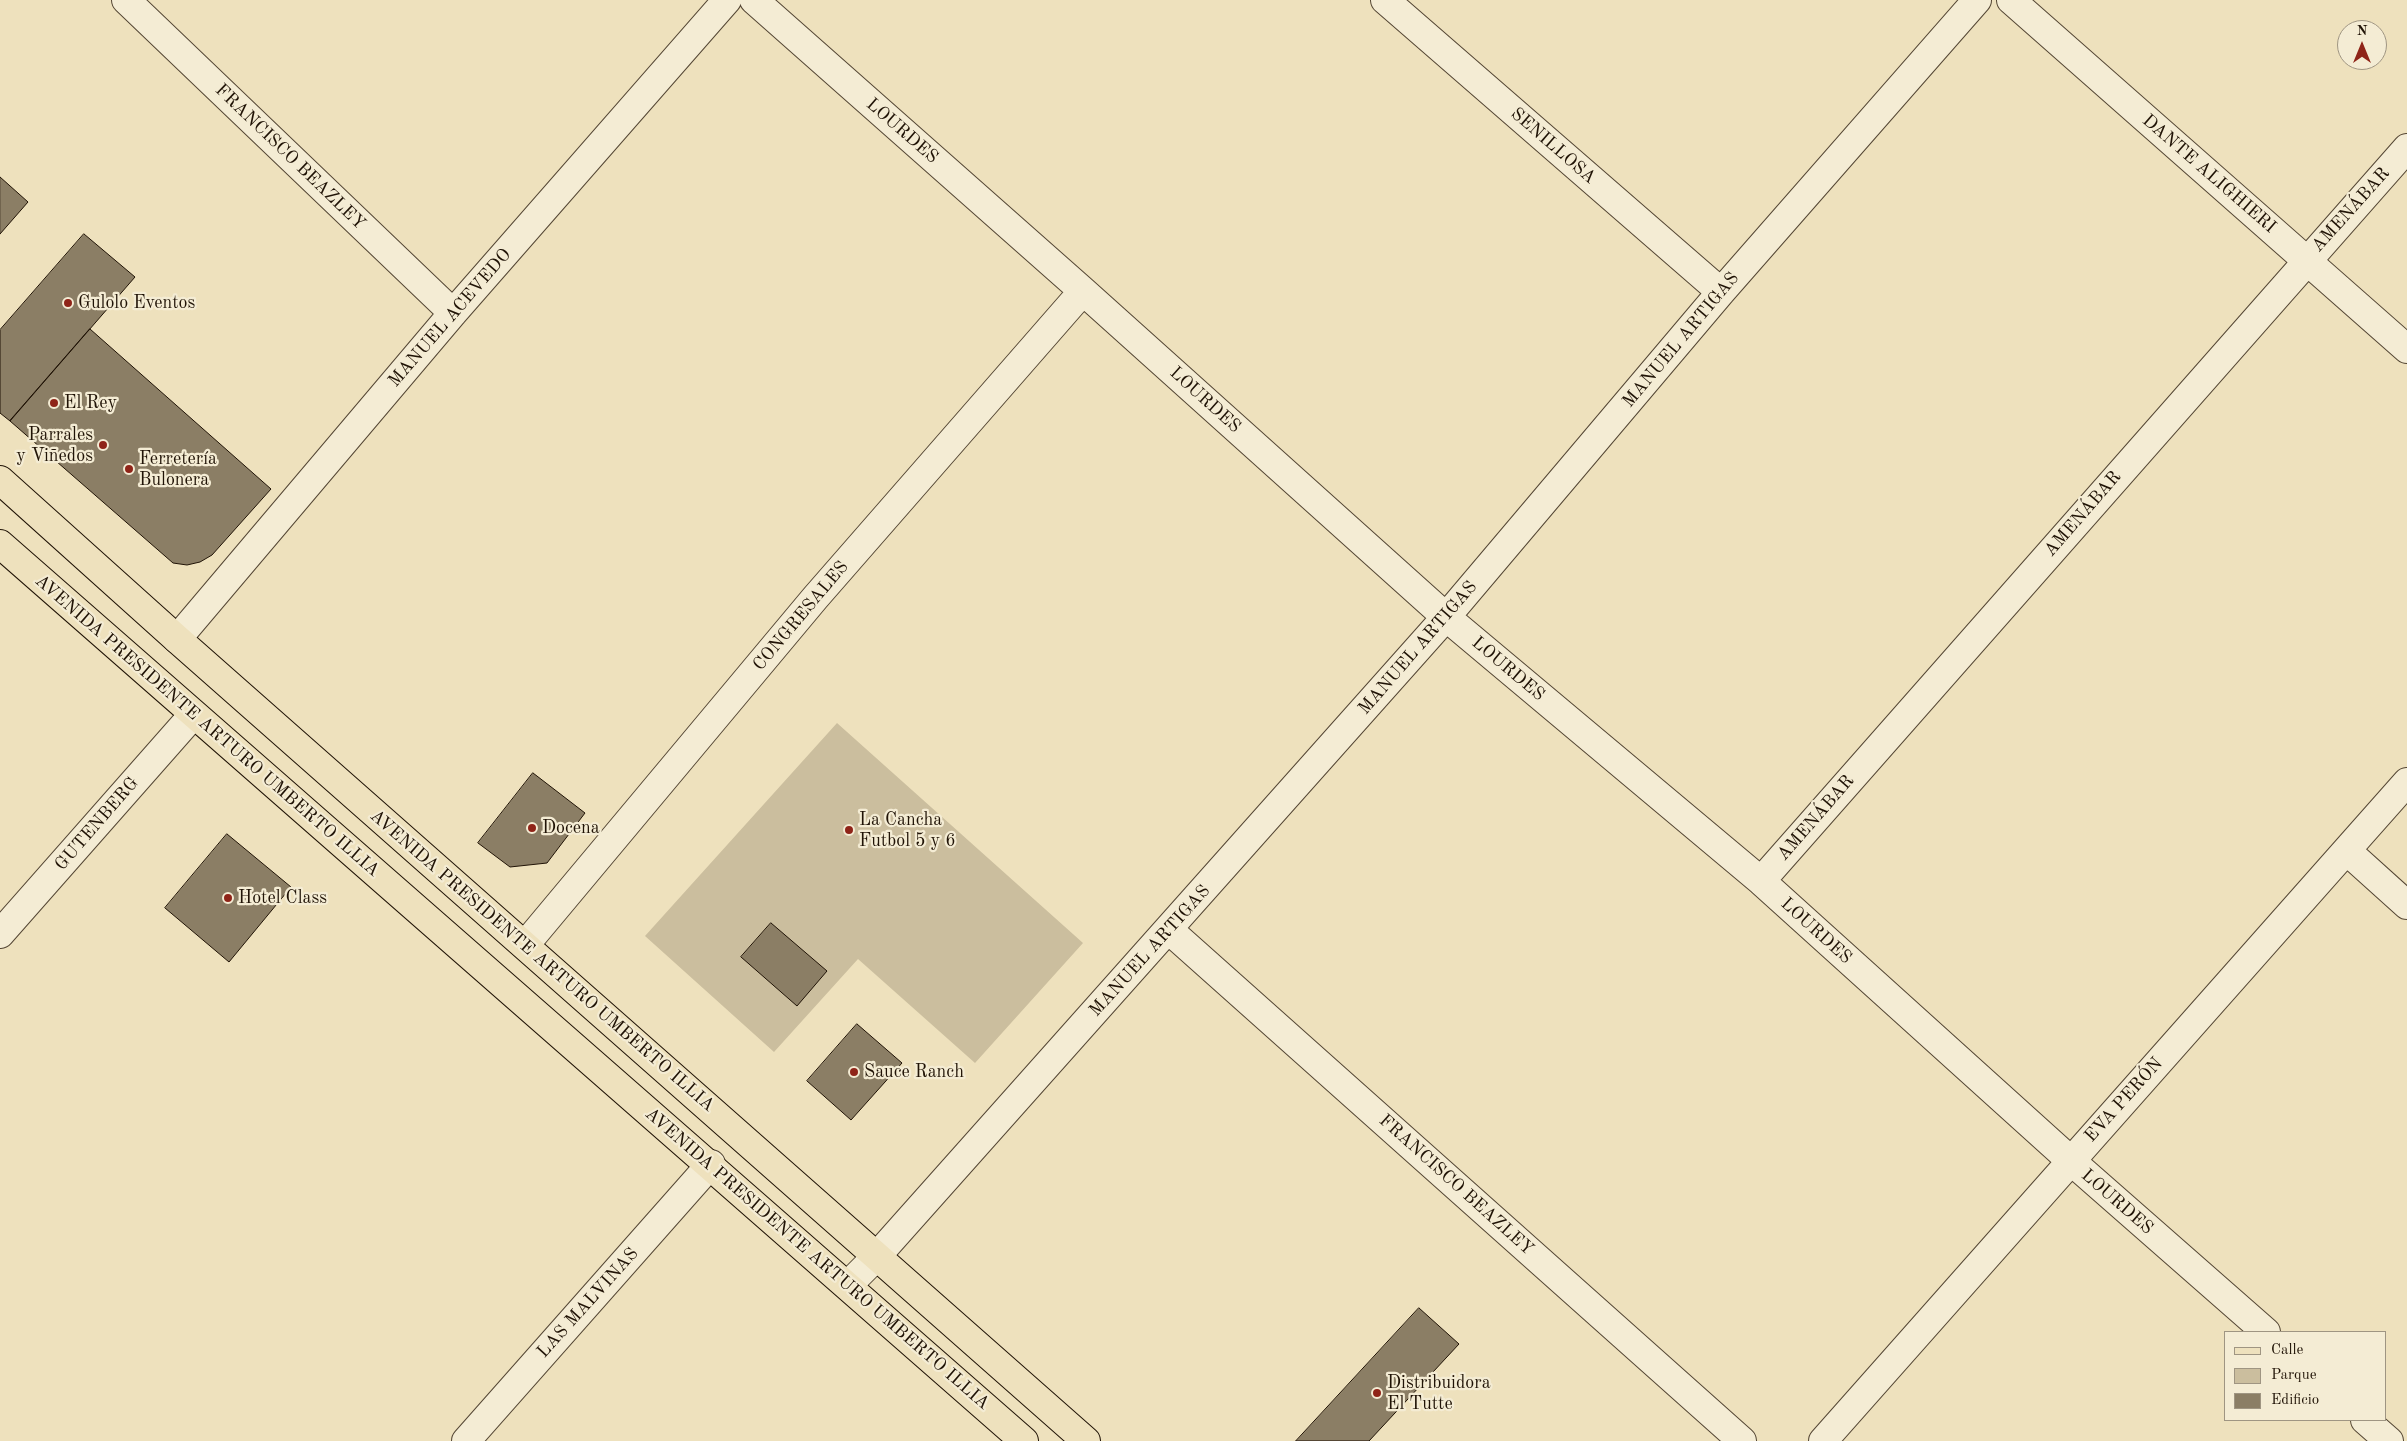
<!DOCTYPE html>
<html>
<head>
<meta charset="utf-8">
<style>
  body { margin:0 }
  #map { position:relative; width:2407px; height:1441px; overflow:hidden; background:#eee1bd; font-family:"Old Standard TT",serif }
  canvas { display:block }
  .legend { position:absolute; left:2224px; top:1331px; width:162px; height:90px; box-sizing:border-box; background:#f4ecd4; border:1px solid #9f9582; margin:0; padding:6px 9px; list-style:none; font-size:15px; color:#201306 }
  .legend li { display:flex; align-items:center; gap:10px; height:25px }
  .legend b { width:25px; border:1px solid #9f9582 }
  .north { position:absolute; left:2337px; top:20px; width:50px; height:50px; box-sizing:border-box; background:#f4ecd4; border:1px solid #9f9582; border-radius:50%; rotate:0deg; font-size:14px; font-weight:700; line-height:20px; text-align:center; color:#201306 }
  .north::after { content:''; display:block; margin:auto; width:18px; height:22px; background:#8f2418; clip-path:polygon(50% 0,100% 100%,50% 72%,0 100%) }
</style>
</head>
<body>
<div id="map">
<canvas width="2407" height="1441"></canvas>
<ul class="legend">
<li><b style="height:6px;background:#eee1bd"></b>Calle</li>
<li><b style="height:14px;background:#cbbe9e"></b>Parque</li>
<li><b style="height:14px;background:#8b7e65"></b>Edificio</li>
</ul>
<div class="north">N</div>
</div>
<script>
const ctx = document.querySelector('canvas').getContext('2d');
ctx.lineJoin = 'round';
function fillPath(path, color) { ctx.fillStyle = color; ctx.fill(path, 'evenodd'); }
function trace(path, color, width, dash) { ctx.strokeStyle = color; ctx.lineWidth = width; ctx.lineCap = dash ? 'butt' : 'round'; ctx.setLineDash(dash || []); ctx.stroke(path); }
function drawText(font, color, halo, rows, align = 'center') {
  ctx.font = font + ' "Old Standard TT",serif'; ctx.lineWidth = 4.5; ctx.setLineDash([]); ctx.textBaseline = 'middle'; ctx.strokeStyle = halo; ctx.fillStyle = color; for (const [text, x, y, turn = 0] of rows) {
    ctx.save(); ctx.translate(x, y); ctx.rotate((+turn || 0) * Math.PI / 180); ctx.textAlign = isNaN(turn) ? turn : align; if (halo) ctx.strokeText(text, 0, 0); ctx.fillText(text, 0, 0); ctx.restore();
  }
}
const green = new Path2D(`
  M 837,723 L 1083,943 L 975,1063 L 858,959 L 774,1052 L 645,936 Z`);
const building = new Path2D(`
  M 0,177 L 28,202 L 0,234 Z
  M 84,234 L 135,277 L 10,421 L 0,413 L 0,330 Z
  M 90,329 L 271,489 L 212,555 L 200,562 L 187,565 L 173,563 L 10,421 Z
  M 533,773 L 585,813 L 547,863 L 510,867 L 478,843 Z
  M 227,834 L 291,887 L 229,962 L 165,908 Z
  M 771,923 L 827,971 L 797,1006 L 741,957 Z
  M 857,1024 L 902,1063 L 851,1120 L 807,1081 Z
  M 1419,1308 L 1459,1344 L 1369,1441 L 1296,1441 Z`);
const minor = new Path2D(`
  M 126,0 L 453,313
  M 754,0 L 1083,291 L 1446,617 L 1761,881 L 2070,1160 L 2266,1332
  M 1385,0 L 1721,292
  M 2011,0 L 2407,349
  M 177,639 L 453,313 L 727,0
  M 2347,851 L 2407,905
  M 1761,881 L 2407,148
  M 1169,930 L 1742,1441
  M 0,934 L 193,715
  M 525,945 L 815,598 L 1083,291
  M 848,1285 L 876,1257 L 1446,617 L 1721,292 L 1977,0
  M 2365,1420 L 2389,1441
  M 466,1441 L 711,1164
  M 1823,1441 L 2407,782`);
const primary = new Path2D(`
  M 0,480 L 177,639 L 1086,1441
  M 0,544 L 1024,1441`);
const markers = [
  [68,303,5,"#8f2418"],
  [54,403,5,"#8f2418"],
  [103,445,5,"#8f2418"],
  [129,469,5,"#8f2418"],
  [532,828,5,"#8f2418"],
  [849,830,5,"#8f2418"],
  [228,898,5,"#8f2418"],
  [854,1072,5,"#8f2418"],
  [1377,1393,5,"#8f2418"]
];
const streetNames = [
  ["LOURDES",902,131,41],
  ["SENILLOSA",1553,146,41],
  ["FRANCISCO BEAZLEY",290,157,44],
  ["DANTE ALIGHIERI",2209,174,41],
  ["AMENÁBAR",2351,210,-48],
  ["MANUEL ACEVEDO",450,318,-49],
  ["MANUEL ARTIGAS",1681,340,-50],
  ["LOURDES",1205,400,42],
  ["AMENÁBAR",2083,514,-49],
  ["CONGRESALES",801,616,-50],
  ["MANUEL ARTIGAS",1418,648,-49],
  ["LOURDES",1508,669,40],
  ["AVENIDA PRESIDENTE ARTURO UMBERTO ILLIA",207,726,41],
  ["AMENÁBAR",1816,818,-49],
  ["GUTENBERG",97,824,-49],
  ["LOURDES",1816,931,42],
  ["MANUEL ARTIGAS",1150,951,-48],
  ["AVENIDA PRESIDENTE ARTURO UMBERTO ILLIA",542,961,41],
  ["EVA PERÓN",2124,1100,-48],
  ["FRANCISCO BEAZLEY",1456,1185,42],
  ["LOURDES",2117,1202,41],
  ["AVENIDA PRESIDENTE ARTURO UMBERTO ILLIA",817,1259,41],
  ["LAS MALVINAS",588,1303,-48]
];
const poiNames = [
  ["Gulolo Eventos",78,303],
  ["El Rey",64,403],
  ["Parrales",93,435,"right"],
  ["y Viñedos",93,456,"right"],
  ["Ferretería",139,459],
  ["Bulonera",139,480],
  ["La Cancha",859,820],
  ["Futbol 5 y 6",859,841],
  ["Docena",542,828],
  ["Hotel Class",238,898],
  ["Sauce Ranch",864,1072],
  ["Distribuidora",1387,1383],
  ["El Tutte",1387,1404]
];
fillPath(green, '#cbbe9e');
fillPath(building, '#8b7e65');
trace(building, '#201306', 1);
trace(minor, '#544634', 30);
trace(primary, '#201306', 30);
trace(minor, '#f4ecd4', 28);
trace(primary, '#eee1bd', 28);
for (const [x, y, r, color] of markers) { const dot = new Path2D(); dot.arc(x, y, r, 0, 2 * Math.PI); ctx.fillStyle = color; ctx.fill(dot); trace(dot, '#f4ecd4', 2); }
drawText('18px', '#201306', '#f4ecd4', streetNames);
drawText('18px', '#201306', '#f4ecd4', poiNames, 'left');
</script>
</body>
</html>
